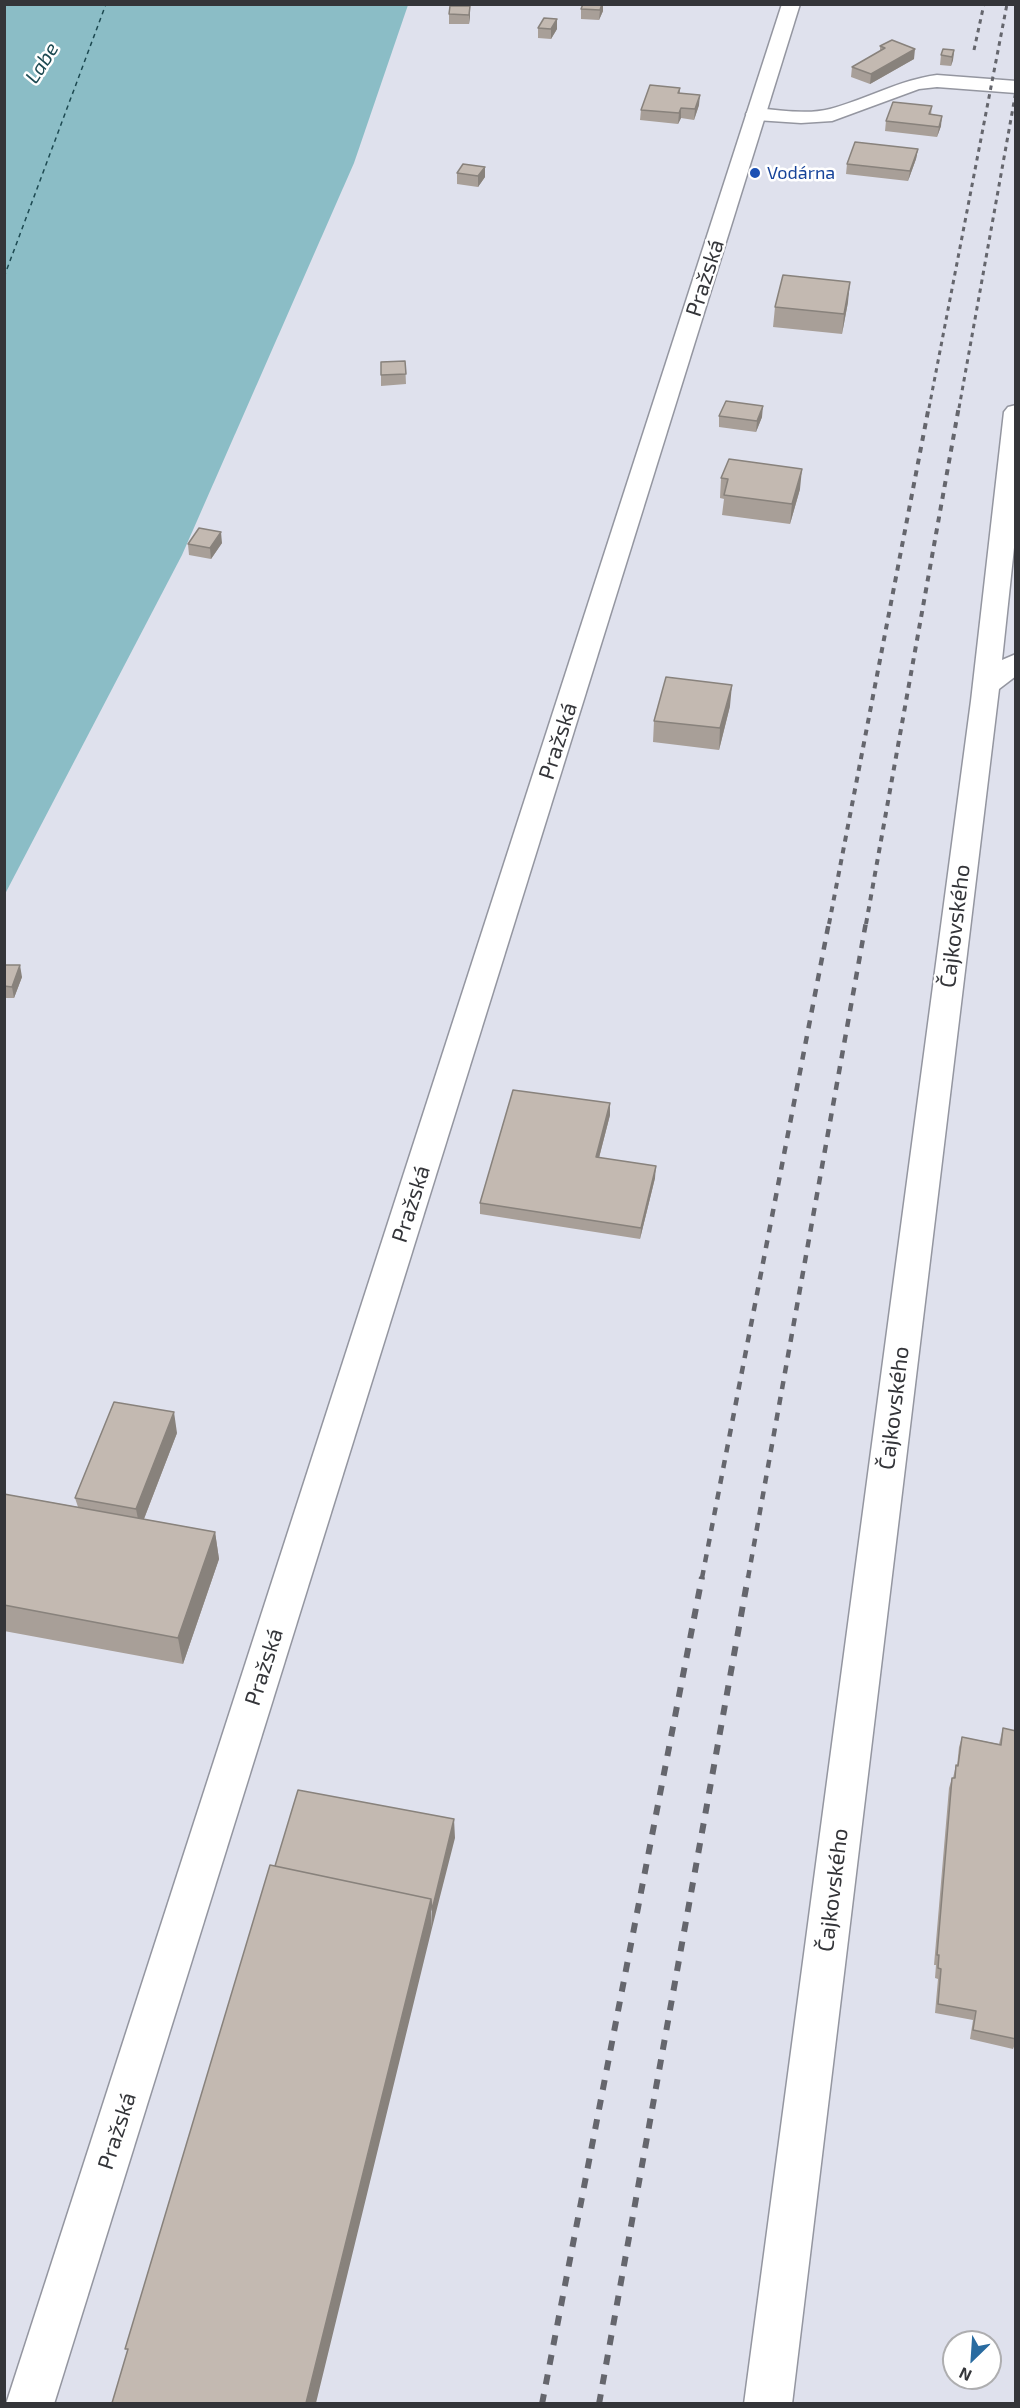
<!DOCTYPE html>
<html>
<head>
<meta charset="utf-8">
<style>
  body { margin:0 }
  #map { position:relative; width:1020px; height:2408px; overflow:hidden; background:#dfe1ed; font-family:"Exo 2",sans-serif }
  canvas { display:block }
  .frame { position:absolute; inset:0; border:6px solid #343539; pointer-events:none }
  .north { position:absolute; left:942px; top:2330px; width:60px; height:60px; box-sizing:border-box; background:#fff; border:2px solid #aeaeb0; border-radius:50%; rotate:205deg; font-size:16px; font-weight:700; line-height:24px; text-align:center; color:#343539 }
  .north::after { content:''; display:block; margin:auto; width:21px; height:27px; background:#296ba0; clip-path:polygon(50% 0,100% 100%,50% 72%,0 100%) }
</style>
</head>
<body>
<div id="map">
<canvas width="1020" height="2408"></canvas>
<div class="frame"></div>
<div class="north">N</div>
</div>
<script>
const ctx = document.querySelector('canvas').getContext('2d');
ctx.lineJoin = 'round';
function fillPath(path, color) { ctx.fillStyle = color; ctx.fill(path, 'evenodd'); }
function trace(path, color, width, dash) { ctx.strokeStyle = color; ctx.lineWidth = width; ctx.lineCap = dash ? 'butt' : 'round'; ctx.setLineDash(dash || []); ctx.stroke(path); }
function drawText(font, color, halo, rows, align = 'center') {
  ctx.font = font + ' "Exo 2",sans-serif'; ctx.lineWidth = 5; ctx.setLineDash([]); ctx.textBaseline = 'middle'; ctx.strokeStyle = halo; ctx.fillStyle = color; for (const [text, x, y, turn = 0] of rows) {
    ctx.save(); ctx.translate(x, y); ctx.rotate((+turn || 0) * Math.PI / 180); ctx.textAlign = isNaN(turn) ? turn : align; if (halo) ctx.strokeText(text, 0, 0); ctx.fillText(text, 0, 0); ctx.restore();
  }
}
const water = new Path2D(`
  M 5,4 L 408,5 L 354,163 L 182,555 L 5,894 Z`);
const ferry = new Path2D(`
  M 4,277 L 106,4`);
const minor = new Path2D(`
  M 937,75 L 1016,81 L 1016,93 L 937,87 L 919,89 L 832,121 L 801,123 L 756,120 L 749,118 L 746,114 L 749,110 L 756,108 C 780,110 807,115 830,109 C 867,99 899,80 937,75 Z
  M 1016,405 L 1016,529 L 1002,660 L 1016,654 L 1016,676 L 999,689 L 792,2404 L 744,2404 L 971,701 L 1004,412 L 1008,407 Z`);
const major = new Path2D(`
  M 782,4 L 800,4 L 54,2404 L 6,2404 Z`);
const railFar3 = new Path2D(`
  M 974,50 L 984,4
  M 929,408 L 1007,4
  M 959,408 L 1016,91`);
const railFar2 = new Path2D(`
  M 829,924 L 929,406
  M 866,924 L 959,406`);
const railFar1 = new Path2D(`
  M 702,1578 L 829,922
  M 748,1578 L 866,922`);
const rail = new Path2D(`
  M 542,2404 L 702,1577
  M 599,2404 L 748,1577`);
const wall = new Path2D(`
  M 583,4 L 603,4 L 603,11 L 599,20 L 581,19 L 581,9 Z
  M 470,6 L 470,16 L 469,24 L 449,24 L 449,14 Z
  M 538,28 L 557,29 L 551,39 L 538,38 Z
  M 880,46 L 914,59 L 870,84 L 851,77 L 852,67 L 880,51 Z
  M 954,50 L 953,60 L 951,66 L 940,65 L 941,55 Z
  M 680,88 L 680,93 L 699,105 L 694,120 L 681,118 L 678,124 L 640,120 L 641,110 Z
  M 932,106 L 931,115 L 941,126 L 937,137 L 885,131 L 886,121 Z
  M 918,149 L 916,159 L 908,181 L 846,174 L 847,164 Z
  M 457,173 L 485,177 L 478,187 L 457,184 Z
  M 848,302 L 842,334 L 773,327 L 775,307 Z
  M 405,361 L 406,384 L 381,386 L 381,362 Z
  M 719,416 L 762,417 L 756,432 L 719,427 Z
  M 721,478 L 800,489 L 790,524 L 722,515 L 724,499 L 720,498 Z
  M 222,543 L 211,559 L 189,555 L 188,544 Z
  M 730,706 L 719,750 L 653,742 L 654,721 Z
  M 4,965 L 22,977 L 14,998 L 4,998 Z
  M 610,1103 L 610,1115 L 599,1158 L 655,1178 L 640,1239 L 480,1214 L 480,1203 Z
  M 177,1433 L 144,1519 L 215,1532 L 219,1559 L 183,1664 L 4,1631 L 4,1494 L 78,1507 L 75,1498 Z
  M 1003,1728 L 1016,1731 L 1016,2042 L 1013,2049 L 970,2039 L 973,2020 L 935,2013 L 938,1979 L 935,1978 L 936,1965 L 934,1965 L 949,1788 L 952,1778 L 953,1778 L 956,1765 L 957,1766 L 959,1747 L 962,1737 L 999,1744 Z`);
const shadedWall = new Path2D(`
  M 602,4 L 603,4 L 603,11 L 599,20 L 600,10 Z
  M 470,6 L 470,16 L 469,24 L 469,15 Z
  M 557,19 L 557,29 L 551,39 L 551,29 Z
  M 915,49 L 914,59 L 870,84 L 871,74 Z
  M 954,50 L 953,60 L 951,66 L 952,57 Z
  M 700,95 L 699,105 L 694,120 L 695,109 Z
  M 681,108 L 681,118 L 678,124 L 679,113 Z
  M 942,116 L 941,126 L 937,137 L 939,127 Z
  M 918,149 L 916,159 L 908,181 L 910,171 Z
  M 485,167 L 485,177 L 478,187 L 478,176 Z
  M 850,282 L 848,302 L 842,334 L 844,314 Z
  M 763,406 L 762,417 L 756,432 L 757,421 Z
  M 802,469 L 800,489 L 790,524 L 792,504 Z
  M 221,532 L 222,543 L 211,559 L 210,548 Z
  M 732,685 L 730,706 L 719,750 L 720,728 Z
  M 20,965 L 22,977 L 14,998 L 12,987 Z
  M 610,1103 L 610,1115 L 596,1169 L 596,1157 Z
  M 656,1166 L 655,1178 L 640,1239 L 641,1228 Z
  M 174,1412 L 177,1433 L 140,1529 L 136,1509 Z
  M 215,1532 L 219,1559 L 183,1664 L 178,1638 Z
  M 454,1819 L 455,1838 L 432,1928 L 432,1910 Z
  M 431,1899 L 432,1928 L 316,2403 L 306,2403 Z`);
const building = new Path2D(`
  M 583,4 L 602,4 L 600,10 L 581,9 Z
  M 450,6 L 470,6 L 469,15 L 449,14 Z
  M 544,18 L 557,19 L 551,29 L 538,28 Z
  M 892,40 L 915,49 L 871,74 L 852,67 L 885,48 L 880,46 Z
  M 943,49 L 954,50 L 952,57 L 941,55 Z
  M 650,85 L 680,88 L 678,93 L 700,95 L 695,109 L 681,108 L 679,113 L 641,110 Z
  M 893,102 L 932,106 L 929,114 L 942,116 L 939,127 L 886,121 Z
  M 855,142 L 918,149 L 910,171 L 847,164 Z
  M 463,164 L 485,167 L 478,176 L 457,173 Z
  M 783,275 L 850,282 L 844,314 L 775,307 Z
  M 405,361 L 406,374 L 381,375 L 381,362 Z
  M 726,401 L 763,406 L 757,421 L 719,416 Z
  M 729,459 L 802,469 L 792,504 L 724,495 L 728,479 L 721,478 Z
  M 199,528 L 221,532 L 210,548 L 188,544 Z
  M 666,677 L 732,685 L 720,728 L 654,721 Z
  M 4,965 L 20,965 L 12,987 L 4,986 Z
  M 513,1090 L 610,1103 L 596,1157 L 656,1166 L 641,1228 L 480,1203 Z
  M 114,1402 L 174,1412 L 136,1509 L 75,1498 Z
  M 4,1494 L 215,1532 L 178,1638 L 4,1605 Z
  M 1003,1728 L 1016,1731 L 1016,2039 L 973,2030 L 976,2011 L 938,2004 L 941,1969 L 938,1968 L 939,1955 L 937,1955 L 952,1778 L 955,1778 L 956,1765 L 958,1766 L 962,1737 L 1001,1745 Z
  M 298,1790 L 454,1819 L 432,1910 L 431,1899 L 275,1866 Z
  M 270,1865 L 431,1899 L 306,2403 L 112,2403 L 128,2349 L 125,2349 Z`);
const markers = [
  [755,173,6,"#1a4fb4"]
];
const farTransitnames = [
  ["Vodárna",767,173]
];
const farWaternames = [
  ["Labe",42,63,-58]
];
const streetNames = [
  ["Pražská",705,278,-72],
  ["Pražská",558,741,-72],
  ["Čajkovského",955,926,-83],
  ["Pražská",411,1204,-72],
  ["Čajkovského",894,1408,-83],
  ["Pražská",264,1667,-72],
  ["Čajkovského",833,1890,-83],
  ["Pražská",117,2131,-72]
];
fillPath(water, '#8bbdc6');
trace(ferry, '#1d4a52', 1.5, [4.5, 4]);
trace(minor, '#9496a0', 3);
trace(major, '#9496a0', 3);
fillPath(minor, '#fff');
fillPath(major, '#fff');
trace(railFar3, '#65666d', 3, [4.5, 4.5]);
trace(railFar2, '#65666d', 4, [6, 6]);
trace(railFar1, '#65666d', 4.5, [8, 8]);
trace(rail, '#65666d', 6, [10, 10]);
fillPath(wall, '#a89f98');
fillPath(shadedWall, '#88827c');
fillPath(building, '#c3b9b1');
trace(building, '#88827c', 1.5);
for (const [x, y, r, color] of markers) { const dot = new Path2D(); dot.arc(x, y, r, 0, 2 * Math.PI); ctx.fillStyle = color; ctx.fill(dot); trace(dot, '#fff', 2); }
drawText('18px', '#164399', '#fff', farTransitnames, 'left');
drawText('italic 20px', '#1d4a52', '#fff', farWaternames);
drawText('22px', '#343539', '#fff', streetNames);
</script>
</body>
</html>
